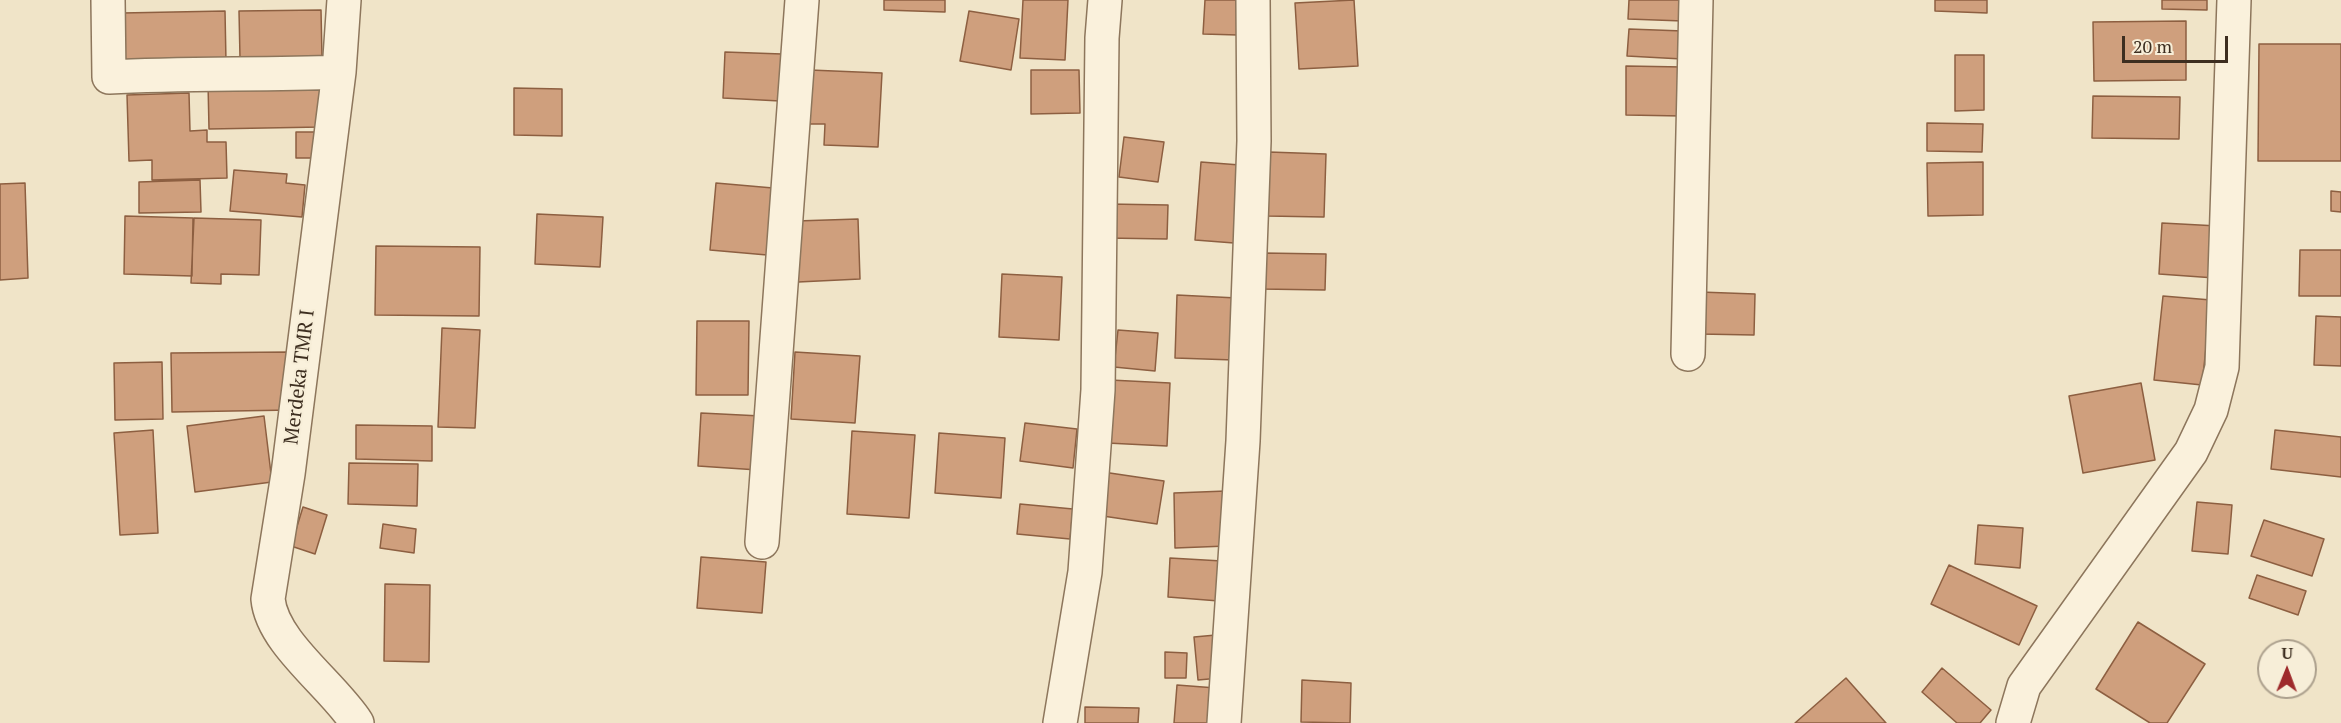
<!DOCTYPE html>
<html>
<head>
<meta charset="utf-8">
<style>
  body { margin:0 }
  #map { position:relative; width:2341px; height:723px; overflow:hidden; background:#f0e4c8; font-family:"PT Serif",serif }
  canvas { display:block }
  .north { position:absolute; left:2257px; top:639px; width:60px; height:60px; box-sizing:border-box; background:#f7eed8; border:2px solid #ada18e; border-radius:50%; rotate:1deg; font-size:16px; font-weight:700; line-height:24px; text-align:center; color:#3d2e20 }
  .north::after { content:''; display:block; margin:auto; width:21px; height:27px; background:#9e2a2b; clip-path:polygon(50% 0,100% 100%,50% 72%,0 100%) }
  .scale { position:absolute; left:2122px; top:36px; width:106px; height:27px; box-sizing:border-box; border:3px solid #3d2e20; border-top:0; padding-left:8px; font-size:18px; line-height:21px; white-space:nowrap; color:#3d2e20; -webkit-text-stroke:4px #f7eed8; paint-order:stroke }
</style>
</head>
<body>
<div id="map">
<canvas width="2341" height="723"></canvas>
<div class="north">U</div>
<div class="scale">20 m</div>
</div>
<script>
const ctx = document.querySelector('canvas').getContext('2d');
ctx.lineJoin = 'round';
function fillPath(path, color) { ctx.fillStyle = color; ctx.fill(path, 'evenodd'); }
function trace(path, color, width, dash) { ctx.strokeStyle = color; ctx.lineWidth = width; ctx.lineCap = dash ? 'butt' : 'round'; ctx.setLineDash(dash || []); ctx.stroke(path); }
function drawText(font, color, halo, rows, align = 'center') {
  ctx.font = font + ' "PT Serif",serif'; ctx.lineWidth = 4.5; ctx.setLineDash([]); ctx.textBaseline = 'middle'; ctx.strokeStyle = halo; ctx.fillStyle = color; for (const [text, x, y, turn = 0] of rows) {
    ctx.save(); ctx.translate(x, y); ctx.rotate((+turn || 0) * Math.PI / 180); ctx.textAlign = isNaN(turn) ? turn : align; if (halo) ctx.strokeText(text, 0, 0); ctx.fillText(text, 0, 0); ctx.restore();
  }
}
const building = new Path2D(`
  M 884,0 L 945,0 L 945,12 L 884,10 Z
  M 1023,0 L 1068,0 L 1065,60 L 1020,58 Z
  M 1205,0 L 1239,0 L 1238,35 L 1203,34 Z
  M 1354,0 L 1358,66 L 1299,69 L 1295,3 Z
  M 1629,0 L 1683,0 L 1683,21 L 1628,19 Z
  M 1935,0 L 1987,0 L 1987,13 L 1935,11 Z
  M 2162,0 L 2207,0 L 2207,10 L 2162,9 Z
  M 321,10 L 322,58 L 240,58 L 239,11 Z
  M 225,11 L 226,62 L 122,63 L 122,13 Z
  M 969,11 L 1019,19 L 1011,70 L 960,61 Z
  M 2186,21 L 2186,80 L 2094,81 L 2093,22 Z
  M 1629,29 L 1683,31 L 1682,59 L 1627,56 Z
  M 2259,44 L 2341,44 L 2341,161 L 2258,161 Z
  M 725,52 L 782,54 L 780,101 L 723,98 Z
  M 1955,55 L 1984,55 L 1984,110 L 1955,111 Z
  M 1626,66 L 1683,67 L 1682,116 L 1626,115 Z
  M 810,70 L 882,73 L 878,147 L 824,145 L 825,124 L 808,124 Z
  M 1031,70 L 1079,70 L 1080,113 L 1031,114 Z
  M 320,81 L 321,127 L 209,129 L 208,83 Z
  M 514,88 L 562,89 L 562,136 L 514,135 Z
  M 189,93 L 190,131 L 207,130 L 207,142 L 226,142 L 227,178 L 152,180 L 152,160 L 129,161 L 127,95 Z
  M 2093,96 L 2180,97 L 2179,139 L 2092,138 Z
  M 1927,123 L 1983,124 L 1982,152 L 1927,151 Z
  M 296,132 L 323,132 L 323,158 L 296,158 Z
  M 1124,137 L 1164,142 L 1158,182 L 1119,177 Z
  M 1269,152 L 1326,154 L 1324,217 L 1267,216 Z
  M 1201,162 L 1240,165 L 1234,243 L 1195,240 Z
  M 1983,162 L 1983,215 L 1928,216 L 1927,163 Z
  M 234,170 L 287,174 L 286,183 L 305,185 L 302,217 L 230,211 Z
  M 200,180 L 201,212 L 139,213 L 139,182 Z
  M 25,183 L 28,278 L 0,280 L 0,184 Z
  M 716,183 L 773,188 L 767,255 L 710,250 Z
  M 2331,191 L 2341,192 L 2341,212 L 2331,211 Z
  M 1108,204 L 1168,205 L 1167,239 L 1106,238 Z
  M 537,214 L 603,217 L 600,267 L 535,264 Z
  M 125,216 L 193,218 L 192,276 L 124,274 Z
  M 194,218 L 261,220 L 259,275 L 221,274 L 221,284 L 191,283 Z
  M 858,219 L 860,279 L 798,282 L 796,221 Z
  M 2162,223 L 2218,226 L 2215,278 L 2159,274 Z
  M 376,246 L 480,247 L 479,316 L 375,315 Z
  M 2300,250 L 2341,250 L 2341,296 L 2299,296 Z
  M 1263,253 L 1326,254 L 1325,290 L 1261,289 Z
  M 1002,274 L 1062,277 L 1059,340 L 999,337 Z
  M 1700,292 L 1755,294 L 1754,335 L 1699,334 Z
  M 1177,295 L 1237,298 L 1234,360 L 1175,358 Z
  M 2163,296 L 2211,300 L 2202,385 L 2154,380 Z
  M 2316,316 L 2341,317 L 2341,366 L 2314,365 Z
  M 697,321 L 749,321 L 748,395 L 696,395 Z
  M 442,328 L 480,330 L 475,428 L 438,427 Z
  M 1118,330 L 1158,333 L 1155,371 L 1114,367 Z
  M 291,352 L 292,410 L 172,412 L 171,353 Z
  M 795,352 L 860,356 L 855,423 L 791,419 Z
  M 162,362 L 163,419 L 115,420 L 114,363 Z
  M 1110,380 L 1170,383 L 1167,446 L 1107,443 Z
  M 2141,383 L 2155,460 L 2083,473 L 2069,396 Z
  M 701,413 L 761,416 L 758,470 L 698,466 Z
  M 264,416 L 272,482 L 195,492 L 187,426 Z
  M 1025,423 L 1077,429 L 1073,468 L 1020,461 Z
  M 356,425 L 432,426 L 432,461 L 356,459 Z
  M 153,430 L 158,533 L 120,535 L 114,433 Z
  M 2275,430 L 2341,437 L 2341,477 L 2271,469 Z
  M 852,431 L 915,435 L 909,518 L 847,514 Z
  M 939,433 L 1005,438 L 1001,498 L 935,493 Z
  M 349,463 L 418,464 L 417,506 L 348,504 Z
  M 1103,472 L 1164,481 L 1157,524 L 1096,515 Z
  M 1226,491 L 1227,546 L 1175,548 L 1174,493 Z
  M 2197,502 L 2232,505 L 2228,554 L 2192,551 Z
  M 1020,504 L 1073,509 L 1070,539 L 1017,534 Z
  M 303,507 L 327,515 L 315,554 L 291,546 Z
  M 2264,520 L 2324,539 L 2312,576 L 2251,556 Z
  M 383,524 L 416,529 L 414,553 L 380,548 Z
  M 1978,525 L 2023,528 L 2020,568 L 1975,564 Z
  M 701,557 L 766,562 L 762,613 L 697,608 Z
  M 1170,558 L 1222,561 L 1219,601 L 1168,597 Z
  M 1949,565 L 2037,606 L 2019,645 L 1931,604 Z
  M 2257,575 L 2306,591 L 2298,615 L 2249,598 Z
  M 385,584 L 430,585 L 429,662 L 384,661 Z
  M 2138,622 L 2205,664 L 2167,723 L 2150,723 L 2096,689 Z
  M 1216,635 L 1220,678 L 1198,680 L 1194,637 Z
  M 1165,652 L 1187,653 L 1186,678 L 1165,678 Z
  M 1942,668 L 1991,710 L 1980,723 L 1957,723 L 1922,692 Z
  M 1846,678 L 1886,723 L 1795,723 Z
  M 1302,680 L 1351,683 L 1350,723 L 1301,722 Z
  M 1177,685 L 1216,688 L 1214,723 L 1174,723 Z
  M 1085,707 L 1139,708 L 1138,723 L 1085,723 Z`);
const minor = new Path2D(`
  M 108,0 L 109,77 C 185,73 262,75 339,72
  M 344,0 L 339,72 L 288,474 L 268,599 C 272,643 333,685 357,723
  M 1688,354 L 1696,0
  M 762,542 L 802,0
  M 1060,723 L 1085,572 L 1098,390 L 1102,38 L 1105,0
  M 1224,723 L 1243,441 L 1254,141 L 1253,0
  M 2013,723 L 2024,686 L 2191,452 L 2211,410 L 2222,367 L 2234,0`);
const streetNames = [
  ["Merdeka TMR I",300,377,-83]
];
fillPath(building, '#cf9f7d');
trace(building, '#8d5f41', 1.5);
trace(minor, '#8d765c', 36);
trace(minor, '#faf1dc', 33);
drawText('20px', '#3d2e20', '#f7eed8', streetNames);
</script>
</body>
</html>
